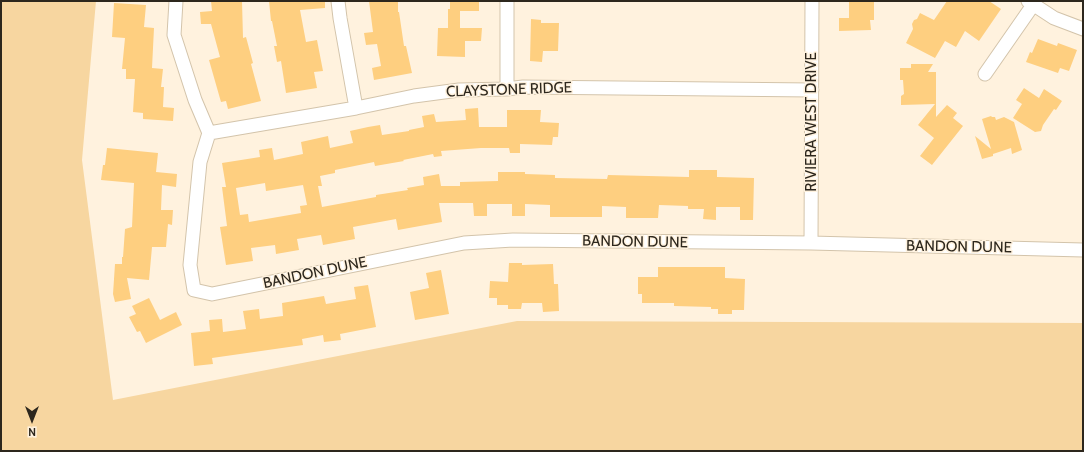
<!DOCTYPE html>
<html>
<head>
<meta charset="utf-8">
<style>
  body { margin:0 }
  #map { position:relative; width:1084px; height:452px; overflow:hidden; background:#fff2de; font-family:Cabin,sans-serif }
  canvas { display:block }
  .frame { position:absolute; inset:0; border:2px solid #2d271d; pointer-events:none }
  .north { position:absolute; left:12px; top:400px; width:40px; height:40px; -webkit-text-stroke:3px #fff2de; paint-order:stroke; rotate:180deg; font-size:11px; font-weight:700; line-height:16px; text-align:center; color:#2d271d }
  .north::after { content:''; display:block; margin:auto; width:14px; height:18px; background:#2d271d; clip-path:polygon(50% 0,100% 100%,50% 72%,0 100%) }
</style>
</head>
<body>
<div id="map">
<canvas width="1084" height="452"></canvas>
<div class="frame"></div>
<div class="north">N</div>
</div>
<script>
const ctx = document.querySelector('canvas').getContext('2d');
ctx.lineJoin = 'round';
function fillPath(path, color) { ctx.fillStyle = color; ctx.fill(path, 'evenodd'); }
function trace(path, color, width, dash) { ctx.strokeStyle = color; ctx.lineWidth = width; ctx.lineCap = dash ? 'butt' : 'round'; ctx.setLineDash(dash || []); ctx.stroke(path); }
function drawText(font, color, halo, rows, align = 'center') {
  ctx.font = font + ' Cabin,sans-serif'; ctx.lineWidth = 3; ctx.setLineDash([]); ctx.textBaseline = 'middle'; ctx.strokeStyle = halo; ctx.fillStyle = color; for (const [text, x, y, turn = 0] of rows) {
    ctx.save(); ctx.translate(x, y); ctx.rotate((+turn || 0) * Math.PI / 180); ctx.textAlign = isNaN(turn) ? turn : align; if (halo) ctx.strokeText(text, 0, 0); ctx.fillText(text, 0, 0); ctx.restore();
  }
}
const green = new Path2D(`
  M 1,1 L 96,1 L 82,160 L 113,400 L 517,321 L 1083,323 L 1083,451 L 1,451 Z`);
const building = new Path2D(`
  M 211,1 L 242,1 L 243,38 L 246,37 L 253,63 L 251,64 L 261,101 L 228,109 L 226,101 L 221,102 L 209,60 L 220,57 L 211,24 L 201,24 L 200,12 L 212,11 Z
  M 269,1 L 325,1 L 325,8 L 300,10 L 306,42 L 317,40 L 323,71 L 314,72 L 317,88 L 286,93 L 281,61 L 277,62 L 274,46 L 277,46 L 272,21 L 271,21 Z
  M 369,1 L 398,1 L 398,12 L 399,12 L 404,46 L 406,46 L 412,73 L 374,80 L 372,68 L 381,66 L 377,44 L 366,45 L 364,33 L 373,32 Z
  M 450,1 L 479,1 L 479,11 L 460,11 L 460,28 L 482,28 L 481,41 L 465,41 L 465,57 L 437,56 L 438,28 L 448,28 L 448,9 L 450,9 Z
  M 849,1 L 874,1 L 874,20 L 870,20 L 871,30 L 839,31 L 839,18 L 849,18 Z
  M 947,1 L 989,1 L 1001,9 L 979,41 L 965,31 L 956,47 L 945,41 L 935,58 L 906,43 L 913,29 L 912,24 L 914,20 L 917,19 L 920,13 L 934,20 Z
  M 114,3 L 146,5 L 144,27 L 154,28 L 152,68 L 163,69 L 161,87 L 164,87 L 163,107 L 174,108 L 173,121 L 143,119 L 143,113 L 133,112 L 135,79 L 126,79 L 126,69 L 122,69 L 125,38 L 112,37 Z
  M 531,19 L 541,20 L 541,23 L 559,23 L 558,51 L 543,51 L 542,62 L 530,61 Z
  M 1038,39 L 1057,46 L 1058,43 L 1077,50 L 1069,71 L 1060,68 L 1058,73 L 1026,62 L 1030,52 L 1032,53 Z
  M 911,64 L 933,64 L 928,72 L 936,72 L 936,117 L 947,105 L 957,113 L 953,118 L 963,126 L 932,165 L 920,156 L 934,138 L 918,125 L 935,104 L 901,105 L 901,96 L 904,94 L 903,80 L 900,80 L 900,68 L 911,68 Z
  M 1024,88 L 1039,98 L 1044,89 L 1062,101 L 1056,110 L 1054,109 L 1043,125 L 1041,131 L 1035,132 L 1013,118 L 1022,104 L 1016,100 Z
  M 478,108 L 479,127 L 507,127 L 507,110 L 541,110 L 540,122 L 559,123 L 558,137 L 553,137 L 552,145 L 520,144 L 520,153 L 510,153 L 509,148 L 481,148 L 441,151 L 442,156 L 434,157 L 433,154 L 403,160 L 404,161 L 375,166 L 374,162 L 335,170 L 335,173 L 320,176 L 322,186 L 318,186 L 322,207 L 376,197 L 376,195 L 408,190 L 407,188 L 424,185 L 423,177 L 439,174 L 441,186 L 460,186 L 460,182 L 498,181 L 498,172 L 525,172 L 525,174 L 555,175 L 555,178 L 607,179 L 608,175 L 689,177 L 689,170 L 717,170 L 717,177 L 754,178 L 753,220 L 740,220 L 740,207 L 716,207 L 716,220 L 703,219 L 704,209 L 688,209 L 688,206 L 659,205 L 658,218 L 626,218 L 626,207 L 602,206 L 602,217 L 550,217 L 550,205 L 525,204 L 525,216 L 512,216 L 512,204 L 487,204 L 487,216 L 474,216 L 473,203 L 439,203 L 442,222 L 398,230 L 396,219 L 353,227 L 355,239 L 323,245 L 321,235 L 297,239 L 299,250 L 276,254 L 275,245 L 251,248 L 253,261 L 226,265 L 220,227 L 227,226 L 222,187 L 226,187 L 222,163 L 260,157 L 259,150 L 272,148 L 274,160 L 303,154 L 301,142 L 328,136 L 330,148 L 353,143 L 350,131 L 368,127 L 380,125 L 382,135 L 409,131 L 409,130 L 424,127 L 422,116 L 434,114 L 436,122 L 466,120 L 465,109 ZM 265,183 L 266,191 L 303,185 L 307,205 L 300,206 L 301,213 L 249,222 L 248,214 L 240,215 L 236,188 Z
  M 991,116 L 992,117 L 995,117 L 996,120 L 1004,117 L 1014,122 L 1022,150 L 1012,154 L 1011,148 L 993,154 L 993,156 L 982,159 L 975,136 L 991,149 L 982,119 Z
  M 107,148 L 158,153 L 156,172 L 177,174 L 176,187 L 162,185 L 161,210 L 173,210 L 172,225 L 168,224 L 166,247 L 152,247 L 149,280 L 127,278 L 131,299 L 115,302 L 113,294 L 115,264 L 122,264 L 122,257 L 123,257 L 125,229 L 132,227 L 134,183 L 101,180 L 103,165 L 105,165 Z
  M 509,263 L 522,263 L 522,265 L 553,264 L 554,284 L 558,284 L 559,311 L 543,312 L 542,303 L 522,303 L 521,309 L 508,309 L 508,305 L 497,305 L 497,298 L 489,298 L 490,281 L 508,282 Z
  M 658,267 L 725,267 L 725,278 L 745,279 L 744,310 L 732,310 L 732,314 L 718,314 L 718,309 L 711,309 L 711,307 L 674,306 L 674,303 L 642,303 L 642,294 L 638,294 L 638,277 L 658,277 Z
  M 441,270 L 449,314 L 415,320 L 410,292 L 429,288 L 426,273 Z
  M 368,285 L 376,327 L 340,334 L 341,340 L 324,342 L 323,335 L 302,339 L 303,345 L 212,358 L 213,364 L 194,366 L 191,333 L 210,331 L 209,320 L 222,319 L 223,332 L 246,329 L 243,311 L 259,309 L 260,319 L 283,316 L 282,303 L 324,296 L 326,304 L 356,299 L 354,287 Z
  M 149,298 L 160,320 L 176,312 L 182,325 L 146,343 L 140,331 L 137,332 L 129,317 L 136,314 L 132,306 Z`);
const minor = new Path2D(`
  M 176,1 L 174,35 L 195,100 L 209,133 L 200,162 L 190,265 L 194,290 L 212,294 L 464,243 L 513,240 L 811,243 L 1083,250
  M 338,1 L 340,18 L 356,108
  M 507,1 L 507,89
  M 1028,1 L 1054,18 L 1083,29
  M 985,74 L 1033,5
  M 209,133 L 356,108 L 414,96 L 459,90 L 507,89 L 523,87 L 812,90
  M 811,243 L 812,1`);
const streetNames = [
  ["CLAYSTONE RIDGE",509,90,-2],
  ["RIVIERA WEST DRIVE",812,122,-90],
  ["BANDON DUNE",635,242,1],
  ["BANDON DUNE",959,247,1],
  ["BANDON DUNE",315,273,-12]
];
fillPath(green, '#f7d6a0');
fillPath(building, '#fecf80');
trace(minor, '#d3c4ab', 15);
trace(minor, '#fff', 13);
drawText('15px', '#2d271d', '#fff2de', streetNames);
</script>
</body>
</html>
